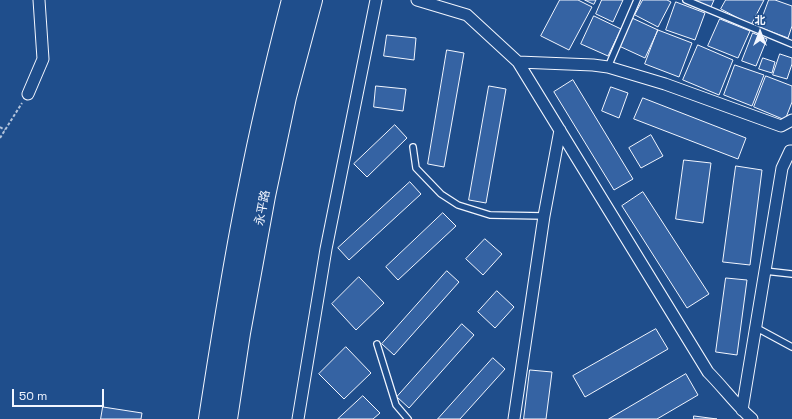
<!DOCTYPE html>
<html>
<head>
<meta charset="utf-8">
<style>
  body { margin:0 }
  #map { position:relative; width:792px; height:419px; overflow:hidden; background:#1f4e8c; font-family:"Space Grotesk","Noto Sans SC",sans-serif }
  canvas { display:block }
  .north { position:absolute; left:740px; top:12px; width:40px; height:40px; -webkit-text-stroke:3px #1f4e8c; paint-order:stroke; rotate:0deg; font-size:11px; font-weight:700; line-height:16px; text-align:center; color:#f2f6ff }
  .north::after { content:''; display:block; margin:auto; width:14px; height:18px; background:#f2f6ff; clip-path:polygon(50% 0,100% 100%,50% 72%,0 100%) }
  .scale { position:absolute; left:12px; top:389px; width:92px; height:18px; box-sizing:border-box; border:2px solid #f2f6ff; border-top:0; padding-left:5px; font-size:12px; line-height:14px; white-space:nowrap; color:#f2f6ff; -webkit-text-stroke:3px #1f4e8c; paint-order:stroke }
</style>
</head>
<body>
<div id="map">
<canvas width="792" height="419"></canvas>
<div class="north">北</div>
<div class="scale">50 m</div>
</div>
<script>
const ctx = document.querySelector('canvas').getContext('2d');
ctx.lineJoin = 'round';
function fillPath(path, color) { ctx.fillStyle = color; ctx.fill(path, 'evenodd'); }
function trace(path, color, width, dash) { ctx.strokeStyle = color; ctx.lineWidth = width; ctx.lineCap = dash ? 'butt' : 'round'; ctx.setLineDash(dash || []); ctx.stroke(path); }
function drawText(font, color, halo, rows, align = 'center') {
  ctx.font = font + ' "Space Grotesk","Noto Sans SC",sans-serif'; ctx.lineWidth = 3; ctx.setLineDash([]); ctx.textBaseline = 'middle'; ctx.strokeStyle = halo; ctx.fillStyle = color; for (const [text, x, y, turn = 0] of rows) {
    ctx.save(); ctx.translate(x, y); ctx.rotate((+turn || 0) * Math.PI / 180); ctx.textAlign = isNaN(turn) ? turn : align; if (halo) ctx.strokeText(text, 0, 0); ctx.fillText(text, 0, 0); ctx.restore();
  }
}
const building = new Path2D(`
  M 560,0 L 578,0 L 592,7 L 569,50 L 541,36 Z
  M 585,0 L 596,0 L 594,4 Z
  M 602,0 L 623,0 L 613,22 L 596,14 Z
  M 643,0 L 667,0 L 671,2 L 658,27 L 635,15 Z
  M 694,0 L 714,0 L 711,7 Z
  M 726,0 L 764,0 L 751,25 L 721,9 Z
  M 769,0 L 775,0 L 792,6 L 792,26 L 788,38 L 759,27 Z
  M 676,2 L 705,13 L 695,40 L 666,30 Z
  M 594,16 L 621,29 L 608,56 L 581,44 Z
  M 632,18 L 658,30 L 645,58 L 619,46 Z
  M 720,19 L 750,31 L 738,58 L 708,46 Z
  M 658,30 L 692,43 L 679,77 L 645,64 Z
  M 753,33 L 767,39 L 756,66 L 742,61 Z
  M 387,35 L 416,38 L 414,60 L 384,56 Z
  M 698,45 L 733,60 L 719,95 L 683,80 Z
  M 447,50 L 464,53 L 444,167 L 428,164 Z
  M 780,54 L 792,58 L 792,64 L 787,79 L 773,75 Z
  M 763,58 L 775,62 L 772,73 L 759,69 Z
  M 735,65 L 764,75 L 752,106 L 724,95 Z
  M 766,76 L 792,86 L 792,102 L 785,120 L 754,107 Z
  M 573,80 L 633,179 L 614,190 L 554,92 Z
  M 376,86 L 406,89 L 403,111 L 374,107 Z
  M 489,86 L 506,89 L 486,203 L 469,200 Z
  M 611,87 L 628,93 L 619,118 L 602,111 Z
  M 643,98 L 746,138 L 738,159 L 634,119 Z
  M 395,125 L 407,138 L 367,177 L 354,164 Z
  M 651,135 L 663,156 L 641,168 L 629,148 Z
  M 684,160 L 711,163 L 703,223 L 676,219 Z
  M 736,166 L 762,170 L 750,265 L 723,262 Z
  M 410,182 L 421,194 L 349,260 L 338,248 Z
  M 643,192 L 709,294 L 687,308 L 622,206 Z
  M 443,213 L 456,226 L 398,280 L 386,267 Z
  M 485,239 L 502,254 L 483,275 L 466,259 Z
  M 447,271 L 459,282 L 394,355 L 382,344 Z
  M 359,277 L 384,303 L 356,330 L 332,304 Z
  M 726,278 L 747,280 L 737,355 L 716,352 Z
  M 497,291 L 514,307 L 495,328 L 478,312 Z
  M 462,324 L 474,335 L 409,408 L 397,397 Z
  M 656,329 L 668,349 L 585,397 L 573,376 Z
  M 346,347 L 371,373 L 344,399 L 319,374 Z
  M 493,358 L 505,369 L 460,419 L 438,419 Z
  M 530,370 L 552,372 L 546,419 L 524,419 Z
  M 686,374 L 698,395 L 657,419 L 609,419 Z
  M 363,396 L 380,413 L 373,419 L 338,419 Z
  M 103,407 L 142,413 L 141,419 L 101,419 Z
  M 694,416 L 717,419 L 694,419 Z`);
const path = new Path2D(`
  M 0,127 L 5,130
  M 0,138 L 22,103`);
const lane = new Path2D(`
  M 686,0 L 792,44
  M 608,67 L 637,0
  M 413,147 L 416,168 L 441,194 L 458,205 L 490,215 L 544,216
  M 765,271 L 792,274
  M 755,327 L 792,347
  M 377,344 L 396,405 L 408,419`);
const street = new Path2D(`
  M 417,0 L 467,15 L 518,62 L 708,372 C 723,387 736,405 752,419
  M 518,62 L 593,65 L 608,67 L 665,84 L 781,126 L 792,120
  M 28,94 L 43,59 L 39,0
  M 742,410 L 782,168 L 790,151 L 792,151
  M 298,419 L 326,249 L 376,0
  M 514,419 L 544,216 L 560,130`);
const highway = new Path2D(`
  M 209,419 C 221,341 233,263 249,186 C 261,124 276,62 292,0
  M 227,419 L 240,333 L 265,196 L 286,97 L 312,0`);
const streetNames = [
  ["永平路",263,208,-79]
];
fillPath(building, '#3563a3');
trace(building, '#f2f6ff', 1);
trace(lane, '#f2f6ff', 8);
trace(street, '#f2f6ff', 13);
trace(highway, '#f2f6ff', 22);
trace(path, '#b3c4dc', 2, [3, 2]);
trace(lane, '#1f4e8c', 5.5);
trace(street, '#1f4e8c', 11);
trace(highway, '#1f4e8c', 20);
drawText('12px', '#f2f6ff', '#1f4e8c', streetNames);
</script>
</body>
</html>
